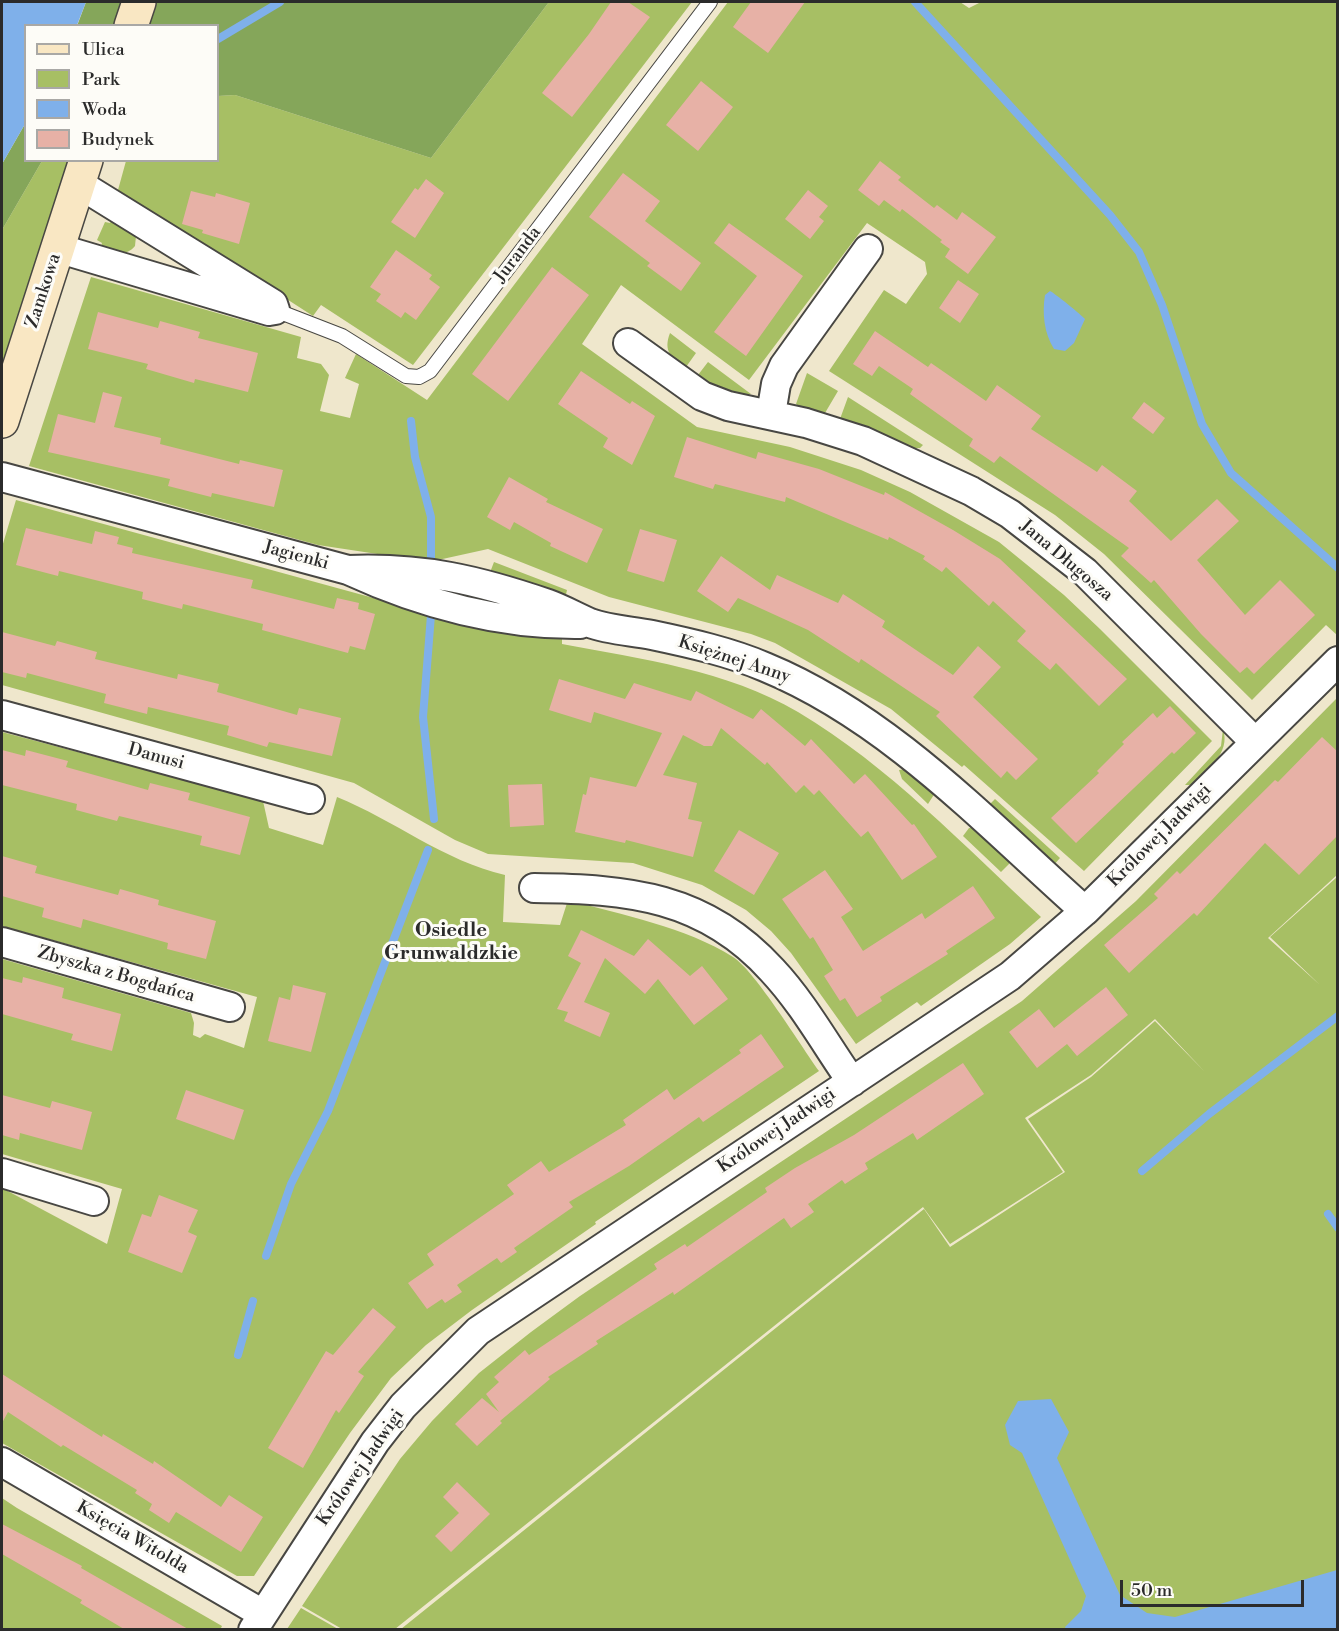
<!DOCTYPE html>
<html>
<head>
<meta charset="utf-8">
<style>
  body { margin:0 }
  #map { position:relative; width:1339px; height:1631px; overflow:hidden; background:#efe7cc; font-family:"Libre Bodoni",serif }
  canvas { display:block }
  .frame { position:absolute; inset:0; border:3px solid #2b2b2b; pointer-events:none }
  .legend { position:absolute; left:24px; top:24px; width:195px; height:138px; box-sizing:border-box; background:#fdfcf7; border:2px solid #a9a8a5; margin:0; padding:8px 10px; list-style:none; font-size:18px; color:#2b2b2b }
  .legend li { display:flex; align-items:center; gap:12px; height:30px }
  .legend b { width:30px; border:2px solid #a9a8a5 }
  .scale { position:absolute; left:1120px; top:1580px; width:184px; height:27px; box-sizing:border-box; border:3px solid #2b2b2b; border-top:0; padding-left:8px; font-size:18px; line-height:21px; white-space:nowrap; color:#2b2b2b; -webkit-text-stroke:4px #fdfcf7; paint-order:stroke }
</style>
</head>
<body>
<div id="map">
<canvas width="1339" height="1631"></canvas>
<div class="frame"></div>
<ul class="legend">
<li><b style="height:8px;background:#f9e7c3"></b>Ulica</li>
<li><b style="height:16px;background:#a7bf64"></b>Park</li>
<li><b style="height:16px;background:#7fb0ea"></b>Woda</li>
<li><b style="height:16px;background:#e7b1a6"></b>Budynek</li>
</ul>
<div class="scale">50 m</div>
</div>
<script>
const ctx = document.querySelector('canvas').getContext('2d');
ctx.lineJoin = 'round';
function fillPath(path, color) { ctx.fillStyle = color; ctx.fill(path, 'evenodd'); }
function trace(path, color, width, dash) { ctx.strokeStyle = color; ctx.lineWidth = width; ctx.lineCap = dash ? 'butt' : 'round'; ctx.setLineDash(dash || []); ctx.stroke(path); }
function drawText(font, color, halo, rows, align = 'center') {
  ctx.font = font + ' "Libre Bodoni",serif'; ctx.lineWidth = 6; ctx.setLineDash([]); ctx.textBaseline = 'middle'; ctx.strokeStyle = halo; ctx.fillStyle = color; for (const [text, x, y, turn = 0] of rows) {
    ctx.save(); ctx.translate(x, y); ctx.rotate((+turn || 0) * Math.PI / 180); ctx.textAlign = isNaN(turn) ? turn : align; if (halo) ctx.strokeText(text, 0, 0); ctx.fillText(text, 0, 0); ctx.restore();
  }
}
const green = new Path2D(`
  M 549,2 L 692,2 L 413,365 L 321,305 L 313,316 L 118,190 L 126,161 L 218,160 L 218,96 L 235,95 L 431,158 Z
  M 728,2 L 960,2 L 969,8 L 981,2 L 1337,2 L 1337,635 L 1326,625 L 1252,700 L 1104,554 L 1055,515 L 829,371 L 884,290 L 906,304 L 927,274 L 925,262 L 867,223 L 749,380 L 621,285 L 582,344 L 697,427 L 790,447 L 861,470 L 910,492 L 999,542 L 1064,595 L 1100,629 L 1212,741 L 1084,871 L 964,765 L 962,767 L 891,709 L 775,643 L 751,634 L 609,597 L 488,549 L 438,560 L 437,563 L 318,545 L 29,466 L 91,277 L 301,337 L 297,358 L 321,364 L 329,375 L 320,411 L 350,418 L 359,384 L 345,378 L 356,354 L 427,400 Z
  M 42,161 L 73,161 L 2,377 L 2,230 Z
  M 112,218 L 136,236 L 135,246 C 125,258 114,251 101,247 L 102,243 L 97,240 L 105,222 L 110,223 Z
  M 670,333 L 696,353 L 686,367 C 671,359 663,351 670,333 Z
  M 708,362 L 751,394 L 742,395 L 700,379 L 698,375 Z
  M 807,373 L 838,391 L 825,413 L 802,409 L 796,404 Z
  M 848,397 L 923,445 L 920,448 L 914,448 L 840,419 Z
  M 16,500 L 421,611 L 562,637 L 562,644 C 641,659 727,670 798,712 C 889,766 964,846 1041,917 L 1010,944 L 921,1006 L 917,1002 L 856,1044 L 791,953 L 771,931 L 746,910 L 702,885 L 633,863 L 488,854 L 455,840 L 354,783 L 2,685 L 2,547 Z
  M 494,562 L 567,590 L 565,599 L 489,575 Z
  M 1337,698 L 1337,875 L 1268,938 L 1320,985 L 1270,937 L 1337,877 L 1337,1629 L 401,1629 L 924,1209 L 950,1247 L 1065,1172 L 1028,1119 L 1091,1077 L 1155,1021 L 1205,1072 L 1155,1019 L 1091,1075 L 1025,1118 L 1063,1172 L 950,1244 L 923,1207 L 395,1629 L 342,1629 L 302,1606 L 400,1459 L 432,1421 L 479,1373 L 531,1332 L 580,1296 L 1022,1001 L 1136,901 Z
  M 1223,729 C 1231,754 1207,769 1191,785 L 1185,785 L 1221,746 Z
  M 2,732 L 263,801 L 269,828 L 323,845 L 337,797 C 394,820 444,861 505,875 L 503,922 L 560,925 L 568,900 C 622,915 686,927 733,957 C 755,971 801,1046 819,1071 L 595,1222 L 596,1224 L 472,1310 L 426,1345 L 391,1378 L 350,1433 L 254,1576 L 237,1576 L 2,1443 L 2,1188 L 107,1244 L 122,1189 L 2,1154 L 2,959 L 191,1013 L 194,1023 L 193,1035 L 200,1038 L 205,1034 L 244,1048 L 257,997 L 2,926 Z
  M 906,769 L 935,793 L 928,804 L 902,779 L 899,770 Z
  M 995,799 L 1060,858 L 1052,867 L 989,805 Z
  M 969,828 L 974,828 L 1009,858 L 1009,864 L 1001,872 L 963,836 Z
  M 2,1498 L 17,1508 L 222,1626 L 220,1630 L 2,1629 Z
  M 301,1608 L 338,1629 L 287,1629 Z`);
const forest = new Path2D(`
  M 86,2 L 549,2 L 431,158 L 235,95 L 218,96 L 218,26 L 77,26 Z
  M 25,124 L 26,160 L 42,161 L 2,230 L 2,164 Z`);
const water = new Path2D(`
  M 2,2 L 86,2 L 77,25 L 26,26 L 25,124 L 2,164 Z
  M 1050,291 C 1053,292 1083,316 1085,319 L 1074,343 L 1065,351 L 1054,349 C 1044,333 1042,313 1045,295 Z
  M 1051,1399 L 1069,1432 L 1057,1458 L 1120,1595 L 1147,1613 L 1175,1617 L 1337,1570 L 1337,1629 L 1066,1629 L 1065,1627 L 1081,1611 L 1086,1596 L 1022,1453 L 1010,1445 L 1005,1425 L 1018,1401 Z`);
const stream = new Path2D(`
  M 915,2 L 1110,215 L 1139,252 L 1162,305 L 1202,424 L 1231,473 L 1338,568
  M 218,39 L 280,2
  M 411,421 L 415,457 L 431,517 L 431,561
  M 431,615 L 423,717 L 434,819
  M 1142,1171 L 1209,1114 L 1338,1016
  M 1328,1214 L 1338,1228
  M 266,1256 L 291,1184 L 328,1111 L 428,850
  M 238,1355 L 253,1301`);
const building = new Path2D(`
  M 611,2 L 628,2 L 650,17 L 572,117 L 542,93 L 589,34 Z
  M 751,2 L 805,2 L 768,53 L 733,27 Z
  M 701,81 L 733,107 L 698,151 L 666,125 Z
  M 880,161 L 901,177 L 898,180 L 934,208 L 937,205 L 957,220 L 962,212 L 996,237 L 968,274 L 945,257 L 950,249 L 940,242 L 942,240 L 902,209 L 900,212 L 884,200 L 879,206 L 858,190 Z
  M 623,173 L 660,201 L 645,221 L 701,263 L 681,291 L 647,266 L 650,263 L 589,217 Z
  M 426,179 L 444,193 L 415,238 L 391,222 L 415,188 L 418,190 Z
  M 808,190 L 828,206 L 819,217 L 824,221 L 810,239 L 785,219 Z
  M 191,191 L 215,197 L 216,193 L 250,203 L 239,244 L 202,233 L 203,230 L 182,224 Z
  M 729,223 L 803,276 L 746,356 L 714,332 L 757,276 L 714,243 Z
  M 396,250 L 432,275 L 429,279 L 440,287 L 416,320 L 405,312 L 401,318 L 376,301 L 381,294 L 370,287 Z
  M 552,267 L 589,295 L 508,401 L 472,374 Z
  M 958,280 L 979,294 L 960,323 L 939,308 Z
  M 98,312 L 158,328 L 160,321 L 200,332 L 198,338 L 258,353 L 248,392 L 195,379 L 194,383 L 146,369 L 148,364 L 88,349 Z
  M 875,331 L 928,367 L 931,363 L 986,401 L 997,385 L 1041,416 L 1031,429 L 1097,472 L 1102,465 L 1137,491 L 1129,501 L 1171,541 L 1217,499 L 1239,521 L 1197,560 L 1245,615 L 1280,580 L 1315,615 L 1254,674 L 1247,667 L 1240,673 L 1201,634 L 1154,580 L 1151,583 L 1121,556 L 1129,548 L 1000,456 L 994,463 L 969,446 L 973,439 L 910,394 L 913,389 L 879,366 L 872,376 L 853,364 Z
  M 581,371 L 630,404 L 632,401 L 655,416 L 632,465 L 603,447 L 608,438 L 558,404 Z
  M 103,392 L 122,397 L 114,427 L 161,438 L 160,444 L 239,464 L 240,460 L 283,470 L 274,507 L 212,493 L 211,497 L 168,486 L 170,479 L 48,452 L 58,414 L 95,423 Z
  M 1144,402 L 1165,418 L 1153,434 L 1132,418 Z
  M 687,437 L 756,459 L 758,452 L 819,469 L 884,495 L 885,492 L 953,530 L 1000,559 L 1127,679 L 1099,706 L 1056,663 L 1050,670 L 1017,641 L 1026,631 L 993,601 L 989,606 L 946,567 L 942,572 L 923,559 L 925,556 L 889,537 L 888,540 L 786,497 L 785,502 L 715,484 L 713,489 L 674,477 Z
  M 509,477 L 548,499 L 546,502 L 603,529 L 587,563 L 550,546 L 551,543 L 514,522 L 510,530 L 487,517 Z
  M 26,528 L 92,544 L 95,531 L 119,537 L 117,544 L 133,548 L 132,553 L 253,580 L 251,588 L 334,609 L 337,598 L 359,603 L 358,609 L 375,614 L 365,650 L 350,646 L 348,653 L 262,630 L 263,624 L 183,604 L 182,609 L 142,599 L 143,592 L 59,571 L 58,576 L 16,565 Z
  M 640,529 L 677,540 L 664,582 L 627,571 Z
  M 721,556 L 770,590 L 777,575 L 838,603 L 843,594 L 885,621 L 882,627 L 953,675 L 978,646 L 1001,667 L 973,697 L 1038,759 L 1016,780 L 1007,771 L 1001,778 L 936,716 L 940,712 L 861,659 L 859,663 L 808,630 L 738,598 L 728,612 L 697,591 Z
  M 2,632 L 55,646 L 57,641 L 97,652 L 95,659 L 177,679 L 178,674 L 219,684 L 217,692 L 297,715 L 299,708 L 341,718 L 332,756 L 269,742 L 267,747 L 227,735 L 229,726 L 148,707 L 147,714 L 104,703 L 106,694 L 27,673 L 26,678 L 2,672 Z
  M 559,679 L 625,699 L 634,683 L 691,701 L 696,691 L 753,719 L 761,709 L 805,746 L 811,739 L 854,784 L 865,774 L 912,825 L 914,824 L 937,857 L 902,880 L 868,831 L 861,837 L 819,790 L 814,795 L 804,785 L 796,793 L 767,762 L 765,765 L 721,728 L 712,746 L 704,746 L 683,735 L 663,775 L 697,783 L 688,819 L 702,822 L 693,857 L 626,840 L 625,843 L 575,832 L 583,794 L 586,795 L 590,777 L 636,787 L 662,733 L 594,712 L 591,723 L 549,710 Z
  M 1170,706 L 1196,733 L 1174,754 L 1172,752 L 1076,843 L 1051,818 L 1099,773 L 1097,771 L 1124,744 L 1122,742 L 1153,713 L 1157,718 Z
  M 1322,737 L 1338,752 L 1338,835 L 1299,875 L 1265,843 L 1197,916 L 1194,913 L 1129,973 L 1104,945 L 1158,898 L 1154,894 L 1177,871 L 1180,874 L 1275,780 L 1278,782 Z
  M 2,750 L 25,756 L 26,750 L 68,761 L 66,767 L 148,790 L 150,783 L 190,793 L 188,800 L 250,817 L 240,855 L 200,845 L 202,836 L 119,816 L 117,821 L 76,810 L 77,804 L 2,785 Z
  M 542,784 L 544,825 L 510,827 L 508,785 Z
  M 739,830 L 779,853 L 754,895 L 714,871 Z
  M 2,856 L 37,866 L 35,873 L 118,895 L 120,889 L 159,900 L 158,905 L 216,921 L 206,959 L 167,949 L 168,943 L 83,919 L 81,928 L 42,917 L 44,908 L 2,896 Z
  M 825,870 L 853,909 L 841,917 L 863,951 L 922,913 L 925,919 L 973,886 L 995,918 L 946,951 L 948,954 L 880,997 L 882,1001 L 857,1017 L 845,998 L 840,1001 L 824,976 L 833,970 L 813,937 L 810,939 L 782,899 Z
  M 581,930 L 634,956 L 648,939 L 690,976 L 702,966 L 728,999 L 694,1025 L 658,979 L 645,994 L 605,958 L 584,1002 L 610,1013 L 600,1037 L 564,1021 L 568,1012 L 557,1009 L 581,963 L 568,956 Z
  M 23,977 L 64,988 L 62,998 L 121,1014 L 112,1051 L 71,1040 L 73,1034 L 2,1014 L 2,978 L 22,983 Z
  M 293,985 L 326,993 L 311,1052 L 268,1041 L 279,997 L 290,1000 Z
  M 1106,987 L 1128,1015 L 1077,1056 L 1067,1044 L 1037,1068 L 1009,1032 L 1039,1009 L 1054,1028 Z
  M 761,1034 L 784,1067 L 703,1122 L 699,1117 L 629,1166 L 569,1202 L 573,1207 L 514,1248 L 517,1252 L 501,1263 L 497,1258 L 457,1285 L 462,1292 L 445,1303 L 442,1299 L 427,1309 L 408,1283 L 434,1265 L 427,1254 L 514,1194 L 507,1185 L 541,1161 L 549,1172 L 626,1125 L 623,1120 L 667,1089 L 674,1100 L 741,1053 L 739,1050 Z
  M 963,1063 L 984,1094 L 917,1140 L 913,1133 L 865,1163 L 868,1169 L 845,1184 L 842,1180 L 808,1204 L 814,1212 L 791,1228 L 784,1218 L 674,1295 L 673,1292 L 596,1341 L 598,1344 L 548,1377 L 550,1379 L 500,1421 L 502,1423 L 477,1446 L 455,1424 L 482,1398 L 499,1412 L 486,1394 L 499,1382 L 494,1377 L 525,1350 L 529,1355 L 657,1269 L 654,1264 L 685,1244 L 687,1247 L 767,1192 L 765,1188 L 795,1168 L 854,1135 Z
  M 186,1090 L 244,1110 L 234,1140 L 176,1119 Z
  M 2,1095 L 50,1108 L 52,1101 L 92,1112 L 82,1150 L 20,1133 L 19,1140 L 2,1135 Z
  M 159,1195 L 198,1210 L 188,1232 L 197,1236 L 182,1273 L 128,1252 L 142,1214 L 151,1217 Z
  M 373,1308 L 396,1327 L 358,1372 L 364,1376 L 339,1413 L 336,1410 L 303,1468 L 268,1448 L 326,1351 L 333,1355 Z
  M 2,1374 L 102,1437 L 103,1434 L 153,1464 L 154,1461 L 221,1507 L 229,1495 L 263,1517 L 241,1552 L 176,1512 L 169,1523 L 149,1510 L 152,1504 L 135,1493 L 137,1490 L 63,1445 L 61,1447 L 8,1412 L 2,1423 Z
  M 457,1482 L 490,1514 L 451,1552 L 435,1536 L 459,1513 L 443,1497 Z
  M 2,1524 L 82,1566 L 81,1568 L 188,1629 L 124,1629 L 80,1603 L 82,1600 L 2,1554 Z`);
const lane = new Path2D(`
  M 275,310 L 342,336 L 406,376 L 419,377 L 430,371 L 710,2`);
const street = new Path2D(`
  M 57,248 L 269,311 L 275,310 L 273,304 L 79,184
  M 628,343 L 702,396 L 728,406 L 806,423 L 863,441 L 971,491 L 1010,514 L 1085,572 L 1255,742
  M 771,414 L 776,384 L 784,366 L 868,249
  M 2,477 L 348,570 C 422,604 499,625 580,624
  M 348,570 C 423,567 478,580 548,604 C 562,609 576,617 590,623 C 609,630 632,631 652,635 C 690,643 730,652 765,667 C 889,718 986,823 1085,911
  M 2,715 L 310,799
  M 534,888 C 628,889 705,896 772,970 C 803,1003 826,1045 852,1082
  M 2,942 L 230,1007
  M 2,1173 L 94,1201
  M 2,1462 L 263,1614
  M 253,1630 L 375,1442 L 403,1406 L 478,1331 L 1010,976 L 1085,911 L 1338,661`);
const secondary = new Path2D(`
  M 131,26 L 139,2
  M 2,421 L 86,160`);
const streetNames = [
  ["Juranda",518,255,-53],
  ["Zamkowa",44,291,-72],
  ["Jagienki",296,556,15],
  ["Jana Długosza",1066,561,40],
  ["Księżnej Anny",734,660,18],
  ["Danusi",156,757,15],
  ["Królowej Jadwigi",1160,836,-45],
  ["Zbyszka z Bogdańca",116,975,16],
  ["Królowej Jadwigi",777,1131,-34],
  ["Królowej Jadwigi",361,1468,-55],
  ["Księcia Witolda",132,1538,30]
];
const neighbourhoodNames = [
  ["Osiedle",451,931],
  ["Grunwaldzkie",451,954]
];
fillPath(green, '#a7bf64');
fillPath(forest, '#85a65a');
fillPath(water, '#7fb0ea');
trace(stream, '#7fb0ea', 8);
fillPath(building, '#e7b1a6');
trace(lane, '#484743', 16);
trace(street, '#484743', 32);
trace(secondary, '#484743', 36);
trace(lane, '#fff', 14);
trace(street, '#fff', 28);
trace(secondary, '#f9e7c3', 33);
drawText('18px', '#2b2b2b', '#fdfcf7', streetNames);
drawText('bold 20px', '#2b2b2b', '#fdfcf7', neighbourhoodNames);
</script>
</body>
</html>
